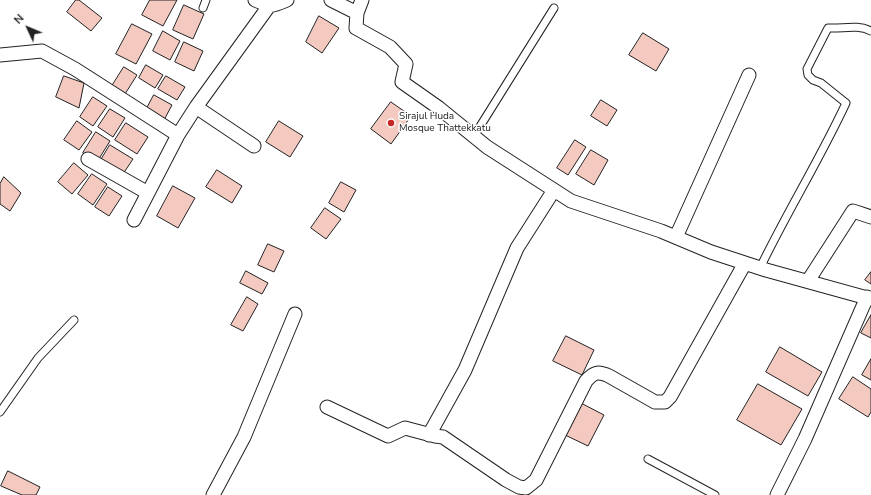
<!DOCTYPE html>
<html>
<head>
<meta charset="utf-8">
<style>
  body { margin:0 }
  #map { position:relative; width:871px; height:495px; overflow:hidden; background:#fff; font-family:"Nunito Sans",sans-serif }
  canvas { display:block }
  .north { position:absolute; left:8px; top:8px; width:40px; height:40px; -webkit-text-stroke:3px #fff; paint-order:stroke; rotate:314deg; font-size:11px; font-weight:700; line-height:16px; text-align:center; color:#222 }
  .north::after { content:''; display:block; margin:auto; width:14px; height:18px; background:#222; clip-path:polygon(50% 0,100% 100%,50% 72%,0 100%) }
</style>
</head>
<body>
<div id="map">
<canvas width="871" height="495"></canvas>
<div class="north">N</div>
</div>
<script>
const ctx = document.querySelector('canvas').getContext('2d');
ctx.lineJoin = 'round';
function fillPath(path, color) { ctx.fillStyle = color; ctx.fill(path, 'evenodd'); }
function trace(path, color, width, dash) { ctx.strokeStyle = color; ctx.lineWidth = width; ctx.lineCap = dash ? 'butt' : 'round'; ctx.setLineDash(dash || []); ctx.stroke(path); }
function drawText(font, color, halo, rows, align = 'center') {
  ctx.font = font + ' "Nunito Sans",sans-serif'; ctx.lineWidth = 3; ctx.setLineDash([]); ctx.textBaseline = 'middle'; ctx.strokeStyle = halo; ctx.fillStyle = color; for (const [text, x, y, turn = 0] of rows) {
    ctx.save(); ctx.translate(x, y); ctx.rotate((+turn || 0) * Math.PI / 180); ctx.textAlign = isNaN(turn) ? turn : align; if (halo) ctx.strokeText(text, 0, 0); ctx.fillText(text, 0, 0); ctx.restore();
  }
}
const building = new Path2D(`
  M 76,0 L 79,0 L 102,18 L 91,31 L 67,12 Z
  M 150,0 L 177,0 L 163,26 L 142,15 Z
  M 184,5 L 204,14 L 193,39 L 173,30 Z
  M 319,16 L 339,28 L 322,53 L 306,42 Z
  M 132,24 L 152,34 L 136,64 L 116,54 Z
  M 163,31 L 180,41 L 170,60 L 153,51 Z
  M 643,33 L 669,49 L 656,71 L 629,55 Z
  M 184,42 L 203,51 L 194,71 L 175,62 Z
  M 146,65 L 163,75 L 155,88 L 139,78 Z
  M 124,67 L 137,75 L 125,94 L 112,86 Z
  M 64,76 L 84,83 L 79,108 L 56,97 Z
  M 166,76 L 185,87 L 177,100 L 158,89 Z
  M 154,95 L 172,105 L 164,120 L 146,110 Z
  M 93,97 L 107,106 L 93,126 L 80,117 Z
  M 601,100 L 617,110 L 607,126 L 591,116 Z
  M 391,102 L 411,116 L 391,144 L 371,129 Z
  M 110,109 L 125,118 L 113,137 L 98,127 Z
  M 77,121 L 92,132 L 79,150 L 64,140 Z
  M 279,121 L 303,136 L 290,157 L 266,142 Z
  M 126,123 L 148,137 L 137,154 L 115,140 Z
  M 96,132 L 110,141 L 97,162 L 83,153 Z
  M 575,140 L 586,147 L 568,175 L 557,168 Z
  M 110,145 L 133,159 L 123,174 L 101,160 Z
  M 591,150 L 608,160 L 594,185 L 576,174 Z
  M 74,163 L 88,175 L 72,194 L 58,182 Z
  M 217,170 L 242,186 L 232,203 L 206,187 Z
  M 92,174 L 107,184 L 93,205 L 78,194 Z
  M 4,177 L 21,193 L 10,211 L 0,204 L 0,184 Z
  M 341,182 L 356,190 L 344,212 L 329,203 Z
  M 173,186 L 195,198 L 178,228 L 157,216 Z
  M 108,187 L 122,196 L 109,216 L 95,207 Z
  M 325,208 L 341,219 L 326,239 L 311,228 Z
  M 268,244 L 284,251 L 274,272 L 258,265 Z
  M 246,271 L 268,283 L 262,294 L 240,283 Z
  M 871,272 L 871,284 L 865,280 Z
  M 247,297 L 258,304 L 243,331 L 231,325 Z
  M 871,315 L 871,338 L 861,333 Z
  M 566,336 L 594,350 L 582,375 L 553,361 Z
  M 780,347 L 822,372 L 808,396 L 766,372 Z
  M 871,359 L 871,380 L 862,375 Z
  M 853,377 L 871,389 L 871,412 L 868,417 L 839,399 Z
  M 758,384 L 802,409 L 781,445 L 737,420 Z
  M 579,402 L 604,415 L 588,446 L 563,434 Z
  M 8,471 L 40,487 L 36,495 L 22,495 L 1,486 Z`);
const service = new Path2D(`
  M 203,8 L 206,0
  M 474,136 L 554,8
  M 760,268 C 787,212 820,159 846,103 L 821,83 L 813,80 L 808,75 L 807,69 L 828,28 C 843,29 857,24 871,31
  M 0,412 L 38,358 L 74,320
  M 648,459 L 715,495`);
const minor = new Path2D(`
  M 255,0 C 271,7 271,7 287,0
  M 331,0 L 357,13
  M 362,0 L 357,13 L 356,28 L 390,47 L 406,64 L 402,82 L 439,108 L 487,147 L 571,201 L 661,231 L 711,252 L 766,270 L 871,299
  M 0,55 L 42,51 L 75,69 L 178,135
  M 196,107 L 254,146
  M 88,159 L 148,193
  M 134,220 L 178,135 L 196,107 L 269,6
  M 676,237 L 749,75
  M 808,281 L 853,211 L 871,217
  M 327,407 L 388,436 L 405,428 L 435,436 L 443,437 L 506,480 L 519,487 L 526,488 L 536,480 L 586,381 C 594,372 598,371 609,376 L 655,402 L 665,402 L 670,397 L 745,263
  M 429,435 L 465,370 L 517,248 L 554,190
  M 213,495 L 244,437 L 295,314
  M 777,495 L 805,439 L 867,297`);
const markers = [
  [391,123,4,"#c62828"]
];
const poiNames = [
  ["Sirajul Huda",399,117],
  ["Mosque Thattekkatu",399,129]
];
fillPath(building, '#f3c9c0');
trace(building, '#222', 1);
trace(service, '#222', 9);
trace(minor, '#222', 15);
trace(service, '#fff', 7);
trace(minor, '#fff', 13);
for (const [x, y, r, color] of markers) { const dot = new Path2D(); dot.arc(x, y, r, 0, 2 * Math.PI); ctx.fillStyle = color; ctx.fill(dot); trace(dot, '#fff', 1.5); }
drawText('10px', '#222', '#fff', poiNames, 'left');
</script>
</body>
</html>
